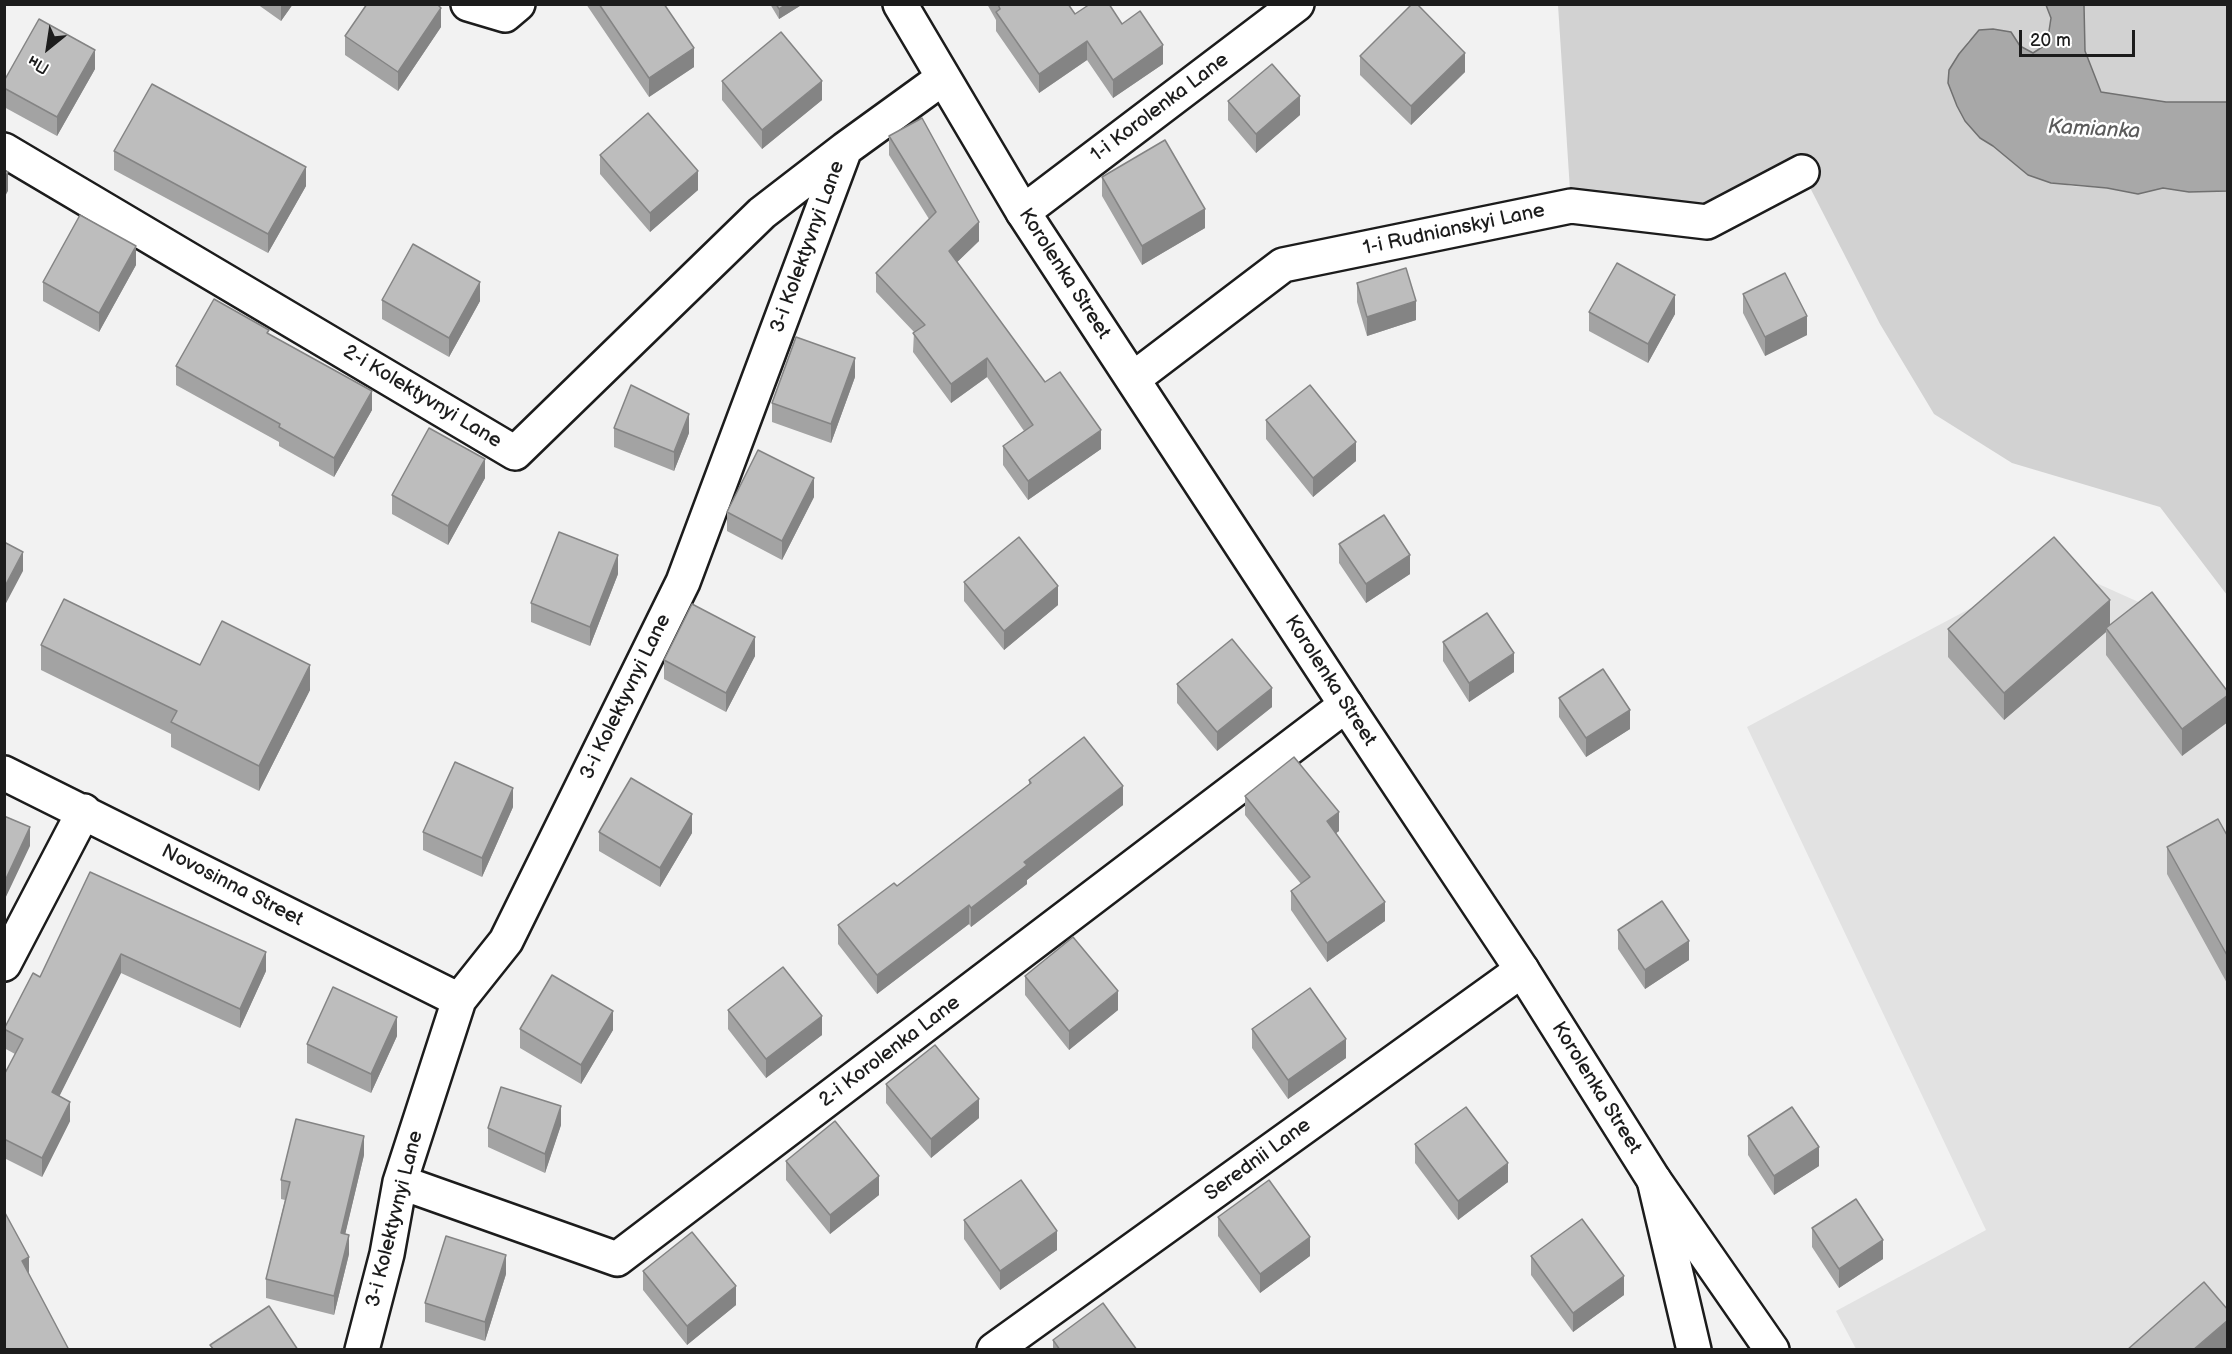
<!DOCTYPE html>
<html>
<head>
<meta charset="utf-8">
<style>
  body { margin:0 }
  #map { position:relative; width:2232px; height:1354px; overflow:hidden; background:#f2f2f2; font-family:"Balsamiq Sans",sans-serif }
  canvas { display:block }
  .frame { position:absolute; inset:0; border:6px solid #1c1c1c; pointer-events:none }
  .north { position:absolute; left:18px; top:18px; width:60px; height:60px; -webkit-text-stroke:4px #fff; paint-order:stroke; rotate:210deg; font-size:16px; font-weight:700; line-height:24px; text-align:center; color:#1c1c1c }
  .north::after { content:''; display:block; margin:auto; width:21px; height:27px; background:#1c1c1c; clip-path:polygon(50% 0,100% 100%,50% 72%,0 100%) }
  .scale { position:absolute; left:2019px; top:30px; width:116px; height:27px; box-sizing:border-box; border:3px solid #1c1c1c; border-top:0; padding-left:8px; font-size:18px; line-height:21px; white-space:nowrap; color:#1c1c1c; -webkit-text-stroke:4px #fff; paint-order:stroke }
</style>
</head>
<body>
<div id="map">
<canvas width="2232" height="1354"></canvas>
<div class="frame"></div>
<div class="north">Пн</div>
<div class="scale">20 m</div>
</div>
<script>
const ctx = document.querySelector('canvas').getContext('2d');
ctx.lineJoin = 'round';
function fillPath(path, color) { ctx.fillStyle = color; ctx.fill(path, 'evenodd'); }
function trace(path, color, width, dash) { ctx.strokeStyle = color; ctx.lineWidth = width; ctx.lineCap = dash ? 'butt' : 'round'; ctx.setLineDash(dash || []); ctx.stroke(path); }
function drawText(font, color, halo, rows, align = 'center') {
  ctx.font = font + ' "Balsamiq Sans",sans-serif'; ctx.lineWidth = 5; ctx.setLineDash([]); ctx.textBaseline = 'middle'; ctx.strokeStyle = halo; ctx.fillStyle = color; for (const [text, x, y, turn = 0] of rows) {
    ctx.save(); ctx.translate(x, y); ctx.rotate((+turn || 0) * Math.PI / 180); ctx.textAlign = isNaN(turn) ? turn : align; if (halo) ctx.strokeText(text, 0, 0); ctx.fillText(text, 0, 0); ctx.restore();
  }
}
const built = new Path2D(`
  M 2054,564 L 2143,604 L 2227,719 L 2228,1347 L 2225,1349 L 1856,1349 L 1836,1311 L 1986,1230 L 1747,727 Z`);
const green = new Path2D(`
  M 1558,5 L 2046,5 L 2051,18 L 2047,44 L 2033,53 L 2020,46 L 2011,32 L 1969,40 L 1949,70 L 1980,138 L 1993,146 L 2028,175 L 2071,186 L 2107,188 L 2137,194 L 2163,188 L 2189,192 L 2227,191 L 2227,595 L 2160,507 L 2012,463 L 1934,414 L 1880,324 L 1802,172 L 1707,222 L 1571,206 Z
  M 2084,5 L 2227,5 L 2227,102 L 2166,102 L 2101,92 L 2085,51 Z`);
const water = new Path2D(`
  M 2046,5 L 2084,5 L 2085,51 L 2101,92 L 2166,102 L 2227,102 L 2227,191 L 2189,192 L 2163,188 L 2138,194 L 2107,188 L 2051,183 L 2028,175 L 1993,146 L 1980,138 L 1965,121 L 1957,106 L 1948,83 L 1949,70 L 1959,54 L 1979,30 L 1993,29 L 2011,32 L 2020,46 L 2033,53 L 2047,44 L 2051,18 Z`);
const street = new Path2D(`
  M 468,4 L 505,15 L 518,4
  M 4,150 L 515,453 L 762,213 L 845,149
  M 1023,212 L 1297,4
  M 1133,379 L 1283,265 L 1571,206 L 1707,222 L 1802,172
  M 4,773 L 459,1000
  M 4,964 L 84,811
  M 1654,1180 L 1694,1350
  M 400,1182 L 617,1259 L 1346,705
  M 362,1350 L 387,1254 L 400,1182 L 459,1000 L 506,941 L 683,582 L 845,149 L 943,78
  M 994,1350 L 1522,970`);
const secondary = new Path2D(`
  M 900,4 L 1023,212 L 1346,705 L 1522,970 L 1654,1180 L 1772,1350`);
const wall = new Path2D(`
  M 257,4 L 293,4 L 281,21 Z
  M 586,4 L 664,4 L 694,67 L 649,97 Z
  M 770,4 L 803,4 L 779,19 Z
  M 987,4 L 1068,4 L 1075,14 L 1122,24 L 1163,64 L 1113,98 L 1087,60 L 1039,93 L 996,31 L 996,20 Z
  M 441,27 L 398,91 L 345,55 L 345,36 Z
  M 1360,56 L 1465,72 L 1411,125 L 1360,75 Z
  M 95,69 L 57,136 L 4,107 L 4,81 Z
  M 722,81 L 822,100 L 762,149 L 722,100 Z
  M 1228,101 L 1300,115 L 1256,153 L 1228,120 Z
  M 889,136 L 979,241 L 957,262 L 1045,382 L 1101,449 L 1028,500 L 1003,465 L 1003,446 L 1024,431 L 987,377 L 951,403 L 913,352 L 914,332 L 876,292 L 876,273 L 929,219 L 889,155 Z
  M 114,151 L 306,186 L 268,253 L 114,170 Z
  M 600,155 L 698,190 L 650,232 L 600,174 Z
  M 1102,177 L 1205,228 L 1142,265 L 1102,196 Z
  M 136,265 L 99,332 L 43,301 L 43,282 Z
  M 1357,283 L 1416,320 L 1367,336 L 1357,302 Z
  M 1743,294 L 1807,335 L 1765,356 L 1743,313 Z
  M 382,300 L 480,301 L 449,357 L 382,319 Z
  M 1589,312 L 1675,314 L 1648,363 L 1589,331 Z
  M 269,335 L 372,410 L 334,477 L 279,446 L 279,442 L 176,385 L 176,366 Z
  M 855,377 L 831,443 L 772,422 L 772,403 Z
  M 1266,420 L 1356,461 L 1313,497 L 1266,439 Z
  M 614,428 L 689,433 L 674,471 L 614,447 Z
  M 485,478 L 448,545 L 392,514 L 392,495 Z
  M 814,497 L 782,560 L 727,531 L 727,512 Z
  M 1339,544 L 1410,574 L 1366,603 L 1339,563 Z
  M 618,574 L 590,646 L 531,622 L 531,603 Z
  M 964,582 L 1058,605 L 1004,650 L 964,601 Z
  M 2110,624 L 2228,692 L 2182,756 L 2106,655 L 2106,632 L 2004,720 L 1948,657 L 1948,629 Z
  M 1443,642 L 1514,672 L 1469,702 L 1443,661 Z
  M 41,645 L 200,665 L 310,690 L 259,791 L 171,747 L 171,734 L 41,670 Z
  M 755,656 L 726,712 L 664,679 L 664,660 Z
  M 1177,684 L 1272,707 L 1217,751 L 1177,703 Z
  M 1559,698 L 1630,729 L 1586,757 L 1559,717 Z
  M 1029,780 L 1123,805 L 1027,880 L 1027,884 L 971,927 L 969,924 L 877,994 L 838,944 L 838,925 L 897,886 L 1029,785 Z
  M 1245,796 L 1339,831 L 1336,833 L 1385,921 L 1327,962 L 1291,910 L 1291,891 L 1301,884 L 1245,815 Z
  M 513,807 L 482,877 L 423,850 L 423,832 Z
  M 599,832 L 692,833 L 660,887 L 599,851 Z
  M 2228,837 L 2228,985 L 2167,874 L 2167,847 Z
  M 90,872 L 266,971 L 240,1028 L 121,973 L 59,1096 L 70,1121 L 42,1177 L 4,1158 L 4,1075 L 15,1054 L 4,1048 L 4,1029 L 40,977 Z
  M 1618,930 L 1689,960 L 1645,989 L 1618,949 Z
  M 1025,976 L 1118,1010 L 1069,1050 L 1025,995 Z
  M 728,1010 L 822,1035 L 766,1078 L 728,1029 Z
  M 520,1029 L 613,1030 L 581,1084 L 520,1048 Z
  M 1252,1029 L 1346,1058 L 1288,1099 L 1252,1048 Z
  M 397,1036 L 371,1093 L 307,1063 L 307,1044 Z
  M 886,1084 L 979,1118 L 931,1158 L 886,1103 Z
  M 561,1125 L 545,1173 L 488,1147 L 488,1128 Z
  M 1748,1136 L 1819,1166 L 1774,1195 L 1748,1155 Z
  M 1415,1144 L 1508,1182 L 1458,1220 L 1415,1163 Z
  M 364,1155 L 345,1234 L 349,1254 L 334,1315 L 266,1298 L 266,1279 L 285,1200 L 281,1199 L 281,1180 Z
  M 786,1161 L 879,1195 L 830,1234 L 786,1180 Z
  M 1218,1217 L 1310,1256 L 1260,1293 L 1218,1236 Z
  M 964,1220 L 1057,1250 L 1000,1290 L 964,1239 Z
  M 1812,1228 L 1883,1259 L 1839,1288 L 1812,1247 Z
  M 1531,1256 L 1624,1295 L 1573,1332 L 1531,1275 Z
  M 643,1271 L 736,1305 L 687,1345 L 643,1290 Z
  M 506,1274 L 485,1341 L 425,1322 L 425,1303 Z
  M 1053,1340 L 1137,1350 L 1053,1350 Z`);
const shadedWall = new Path2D(`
  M 281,4 L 293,4 L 281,21 Z
  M 787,4 L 803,4 L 779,19 L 779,9 Z
  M 441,8 L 441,27 L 398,91 L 398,72 Z
  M 1087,41 L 1087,60 L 1039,93 L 1039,74 Z
  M 1163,45 L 1163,64 L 1113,98 L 1113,80 Z
  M 694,48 L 694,67 L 649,97 L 649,78 Z
  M 95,50 L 95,69 L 57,136 L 57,117 Z
  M 1465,53 L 1465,72 L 1411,125 L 1411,106 Z
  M 822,81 L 822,100 L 762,149 L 762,130 Z
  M 1300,96 L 1300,115 L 1256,153 L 1256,134 Z
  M 306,167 L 306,186 L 268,253 L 268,234 Z
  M 698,171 L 698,190 L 650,232 L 650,213 Z
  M 8,172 L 8,191 L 4,198 L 4,179 Z
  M 1205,209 L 1205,228 L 1142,265 L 1142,246 Z
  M 979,222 L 979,241 L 949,270 L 949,251 Z
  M 136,246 L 136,265 L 99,332 L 99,313 Z
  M 480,282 L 480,301 L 449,357 L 449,338 Z
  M 1675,295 L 1675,314 L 1648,363 L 1648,344 Z
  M 1416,301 L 1416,320 L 1367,336 L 1367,317 Z
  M 1807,316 L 1807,335 L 1765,356 L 1765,337 Z
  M 855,358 L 855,377 L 831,443 L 831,424 Z
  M 987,358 L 987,377 L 951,403 L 951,384 Z
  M 372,391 L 372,410 L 334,477 L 334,458 Z
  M 689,414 L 689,433 L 674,471 L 674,452 Z
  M 1101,430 L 1101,449 L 1028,500 L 1028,481 Z
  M 1356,442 L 1356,461 L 1313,497 L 1313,478 Z
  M 485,459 L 485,478 L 448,545 L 448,526 Z
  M 814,478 L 814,497 L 782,560 L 782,541 Z
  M 23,552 L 23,571 L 4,607 L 4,588 Z
  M 618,555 L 618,574 L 590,646 L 590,627 Z
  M 1410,555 L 1410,574 L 1366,603 L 1366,584 Z
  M 1058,586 L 1058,605 L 1004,650 L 1004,631 Z
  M 2110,600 L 2110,628 L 2106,628 L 2106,632 L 2004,720 L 2004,693 Z
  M 755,637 L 755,656 L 726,712 L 726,693 Z
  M 1514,653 L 1514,672 L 1469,702 L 1469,683 Z
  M 310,665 L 310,690 L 259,791 L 259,766 Z
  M 1272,688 L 1272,707 L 1217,751 L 1217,732 Z
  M 2228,695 L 2228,722 L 2182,756 L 2182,729 Z
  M 1630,710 L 1630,729 L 1586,757 L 1586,738 Z
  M 1123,786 L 1123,805 L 1027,880 L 1027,884 L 971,927 L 971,908 L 1024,862 Z
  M 513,788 L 513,807 L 482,877 L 482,858 Z
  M 1339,812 L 1339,831 L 1327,840 L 1327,821 Z
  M 692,814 L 692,833 L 660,887 L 660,868 Z
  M 30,827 L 30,846 L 4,901 L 4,883 Z
  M 1385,902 L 1385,921 L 1327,962 L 1327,943 Z
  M 969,905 L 969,924 L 877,994 L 877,975 Z
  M 1689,941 L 1689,960 L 1645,989 L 1645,970 Z
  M 266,952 L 266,971 L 240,1028 L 240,1009 Z
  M 121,954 L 121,973 L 52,1111 L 52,1092 Z
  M 1118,991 L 1118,1010 L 1069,1050 L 1069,1031 Z
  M 613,1011 L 613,1030 L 581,1084 L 581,1065 Z
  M 822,1016 L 822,1035 L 766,1078 L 766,1059 Z
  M 397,1017 L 397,1036 L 371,1093 L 371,1074 Z
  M 1346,1039 L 1346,1058 L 1288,1099 L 1288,1080 Z
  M 979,1099 L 979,1118 L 931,1158 L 931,1139 Z
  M 70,1102 L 70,1121 L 42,1177 L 42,1158 Z
  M 561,1106 L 561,1125 L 545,1173 L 545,1154 Z
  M 364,1136 L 364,1155 L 341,1252 L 341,1233 Z
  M 1819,1147 L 1819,1166 L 1774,1195 L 1774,1176 Z
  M 1508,1163 L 1508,1182 L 1458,1220 L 1458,1201 Z
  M 879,1176 L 879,1195 L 830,1234 L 830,1215 Z
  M 1057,1231 L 1057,1250 L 1000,1290 L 1000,1271 Z
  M 349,1235 L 349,1254 L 334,1315 L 334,1296 Z
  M 1310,1237 L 1310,1256 L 1260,1293 L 1260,1274 Z
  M 1883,1240 L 1883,1259 L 1839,1288 L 1839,1269 Z
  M 506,1255 L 506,1274 L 485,1341 L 485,1322 Z
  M 29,1257 L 29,1276 L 22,1261 Z
  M 1624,1276 L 1624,1295 L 1573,1332 L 1573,1313 Z
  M 736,1286 L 736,1305 L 687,1345 L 687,1326 Z
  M 2228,1320 L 2228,1347 L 2225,1350 L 2193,1350 Z`);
const building = new Path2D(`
  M 367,4 L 437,4 L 441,8 L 398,72 L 345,36 Z
  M 599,4 L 664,4 L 694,48 L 649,78 Z
  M 776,4 L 787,4 L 779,9 Z
  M 998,4 L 1068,4 L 1075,14 L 1090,4 L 1109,4 L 1122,24 L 1140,11 L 1163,45 L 1113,80 L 1087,41 L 1039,74 L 996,12 L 1000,9 Z
  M 1412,4 L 1417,4 L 1465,53 L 1411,106 L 1360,56 Z
  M 39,19 L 95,50 L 57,117 L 4,88 L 4,81 Z
  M 781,32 L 822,81 L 762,130 L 722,81 Z
  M 1272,64 L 1300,96 L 1256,134 L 1228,101 Z
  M 152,84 L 306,167 L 268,234 L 114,151 Z
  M 648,113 L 698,171 L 650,213 L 600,155 Z
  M 922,118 L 979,222 L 949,251 L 1045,382 L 1060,372 L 1101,430 L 1028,481 L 1003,446 L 1033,425 L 987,358 L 951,384 L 913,333 L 925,325 L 876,273 L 936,212 L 889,136 Z
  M 1165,140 L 1205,209 L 1142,246 L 1102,177 Z
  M 4,170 L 8,172 L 4,179 Z
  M 80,215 L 136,246 L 99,313 L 43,282 Z
  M 413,244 L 480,282 L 449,338 L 382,300 Z
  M 1617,263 L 1675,295 L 1648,344 L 1589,312 Z
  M 1406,268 L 1416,301 L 1367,317 L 1357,283 Z
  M 1785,273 L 1807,316 L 1765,337 L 1743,294 Z
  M 214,299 L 269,330 L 267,333 L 372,391 L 334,458 L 279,427 L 280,424 L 176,366 Z
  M 796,337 L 855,358 L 831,424 L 772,403 Z
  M 631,385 L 689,414 L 674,452 L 614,428 Z
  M 1310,385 L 1356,442 L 1313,478 L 1266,420 Z
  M 429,428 L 485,459 L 448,526 L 392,495 Z
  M 758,450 L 814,478 L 782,541 L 727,512 Z
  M 1384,515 L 1410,555 L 1366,584 L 1339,544 Z
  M 559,532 L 618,555 L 590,627 L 531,603 Z
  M 1019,537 L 1058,586 L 1004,631 L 964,582 Z
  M 2054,537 L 2110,600 L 2004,693 L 1948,629 Z
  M 4,542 L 23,552 L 4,588 Z
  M 2152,592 L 2228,692 L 2228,695 L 2182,729 L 2106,628 Z
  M 64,599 L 200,665 L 222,621 L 310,665 L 259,766 L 171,722 L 177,711 L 41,645 Z
  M 692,604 L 755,637 L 726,693 L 664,660 Z
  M 1487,613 L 1514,653 L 1469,683 L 1443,642 Z
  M 1232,639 L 1272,688 L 1217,732 L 1177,684 Z
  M 1603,669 L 1630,710 L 1586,738 L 1559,698 Z
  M 1084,737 L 1123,786 L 1024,862 L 1027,865 L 971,908 L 969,905 L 877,975 L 838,925 L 894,883 L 897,886 L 1031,783 L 1029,780 Z
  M 1294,757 L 1339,812 L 1327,821 L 1385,902 L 1327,943 L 1291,891 L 1310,877 L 1245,796 Z
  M 455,762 L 513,788 L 482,858 L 423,832 Z
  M 631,778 L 692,814 L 660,868 L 599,832 Z
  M 4,816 L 30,827 L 4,883 Z
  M 2218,819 L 2228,837 L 2228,957 L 2167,847 Z
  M 90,872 L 266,952 L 240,1009 L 121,954 L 52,1092 L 70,1102 L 42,1158 L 4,1139 L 4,1075 L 23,1039 L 4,1029 L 33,973 L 40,977 Z
  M 1662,901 L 1689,941 L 1645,970 L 1618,930 Z
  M 1073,937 L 1118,991 L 1069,1031 L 1025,976 Z
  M 783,967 L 822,1016 L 766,1059 L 728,1010 Z
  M 552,975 L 613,1011 L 581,1065 L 520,1029 Z
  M 333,987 L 397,1017 L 371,1074 L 307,1044 Z
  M 1310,988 L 1346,1039 L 1288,1080 L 1252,1029 Z
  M 935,1045 L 979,1099 L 931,1139 L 886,1084 Z
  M 501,1087 L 561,1106 L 545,1154 L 488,1128 Z
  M 1466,1107 L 1508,1163 L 1458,1201 L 1415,1144 Z
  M 1792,1107 L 1819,1147 L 1774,1176 L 1748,1136 Z
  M 296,1119 L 364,1136 L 341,1233 L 349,1235 L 334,1296 L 266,1279 L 290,1182 L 281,1180 Z
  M 835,1121 L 879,1176 L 830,1215 L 786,1161 Z
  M 1021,1180 L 1057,1231 L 1000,1271 L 964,1220 Z
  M 1269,1180 L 1310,1237 L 1260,1274 L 1218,1217 Z
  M 1856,1199 L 1883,1240 L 1839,1269 L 1812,1228 Z
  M 4,1211 L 29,1257 L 22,1261 L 69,1350 L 4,1350 Z
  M 1582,1219 L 1624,1276 L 1573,1313 L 1531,1256 Z
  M 692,1232 L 736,1286 L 687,1326 L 643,1271 Z
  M 446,1236 L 506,1255 L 485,1322 L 425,1303 Z
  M 2204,1282 L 2228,1310 L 2228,1320 L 2193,1350 L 2127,1350 Z
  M 1103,1303 L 1137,1350 L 1060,1350 L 1053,1340 Z
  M 269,1306 L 298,1350 L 214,1350 L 210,1345 Z`);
const streetNames = [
  ["1-i Korolenka Lane",1160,108,-37],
  ["1-i Rudnianskyi Lane",1454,230,-12],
  ["3-i Kolektyvnyi Lane",808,247,-70],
  ["Korolenka Street",1064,274,57],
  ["2-i Kolektyvnyi Lane",422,397,31],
  ["Korolenka Street",1330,681,57],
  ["3-i Kolektyvnyi Lane",626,697,-64],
  ["Novosinna Street",232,886,27],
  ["2-i Korolenka Lane",890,1052,-37],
  ["Korolenka Street",1596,1088,58],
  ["Serednii Lane",1258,1160,-36],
  ["3-i Kolektyvnyi Lane",395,1219,-76]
];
const waterNames = [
  ["Kamianka",2094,130,3]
];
fillPath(built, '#e2e2e2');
fillPath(green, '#d2d2d2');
fillPath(water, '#a8a8a8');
trace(water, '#707070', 1.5);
trace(street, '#1c1c1c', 38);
trace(secondary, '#1c1c1c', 38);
trace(street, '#fff', 33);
trace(secondary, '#fff', 33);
fillPath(wall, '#a3a3a3');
fillPath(shadedWall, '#848484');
fillPath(building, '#bdbdbd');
trace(building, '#848484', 1.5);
drawText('20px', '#1c1c1c', '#fff', streetNames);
drawText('italic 21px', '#5b5b5b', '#fff', waterNames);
</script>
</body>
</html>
